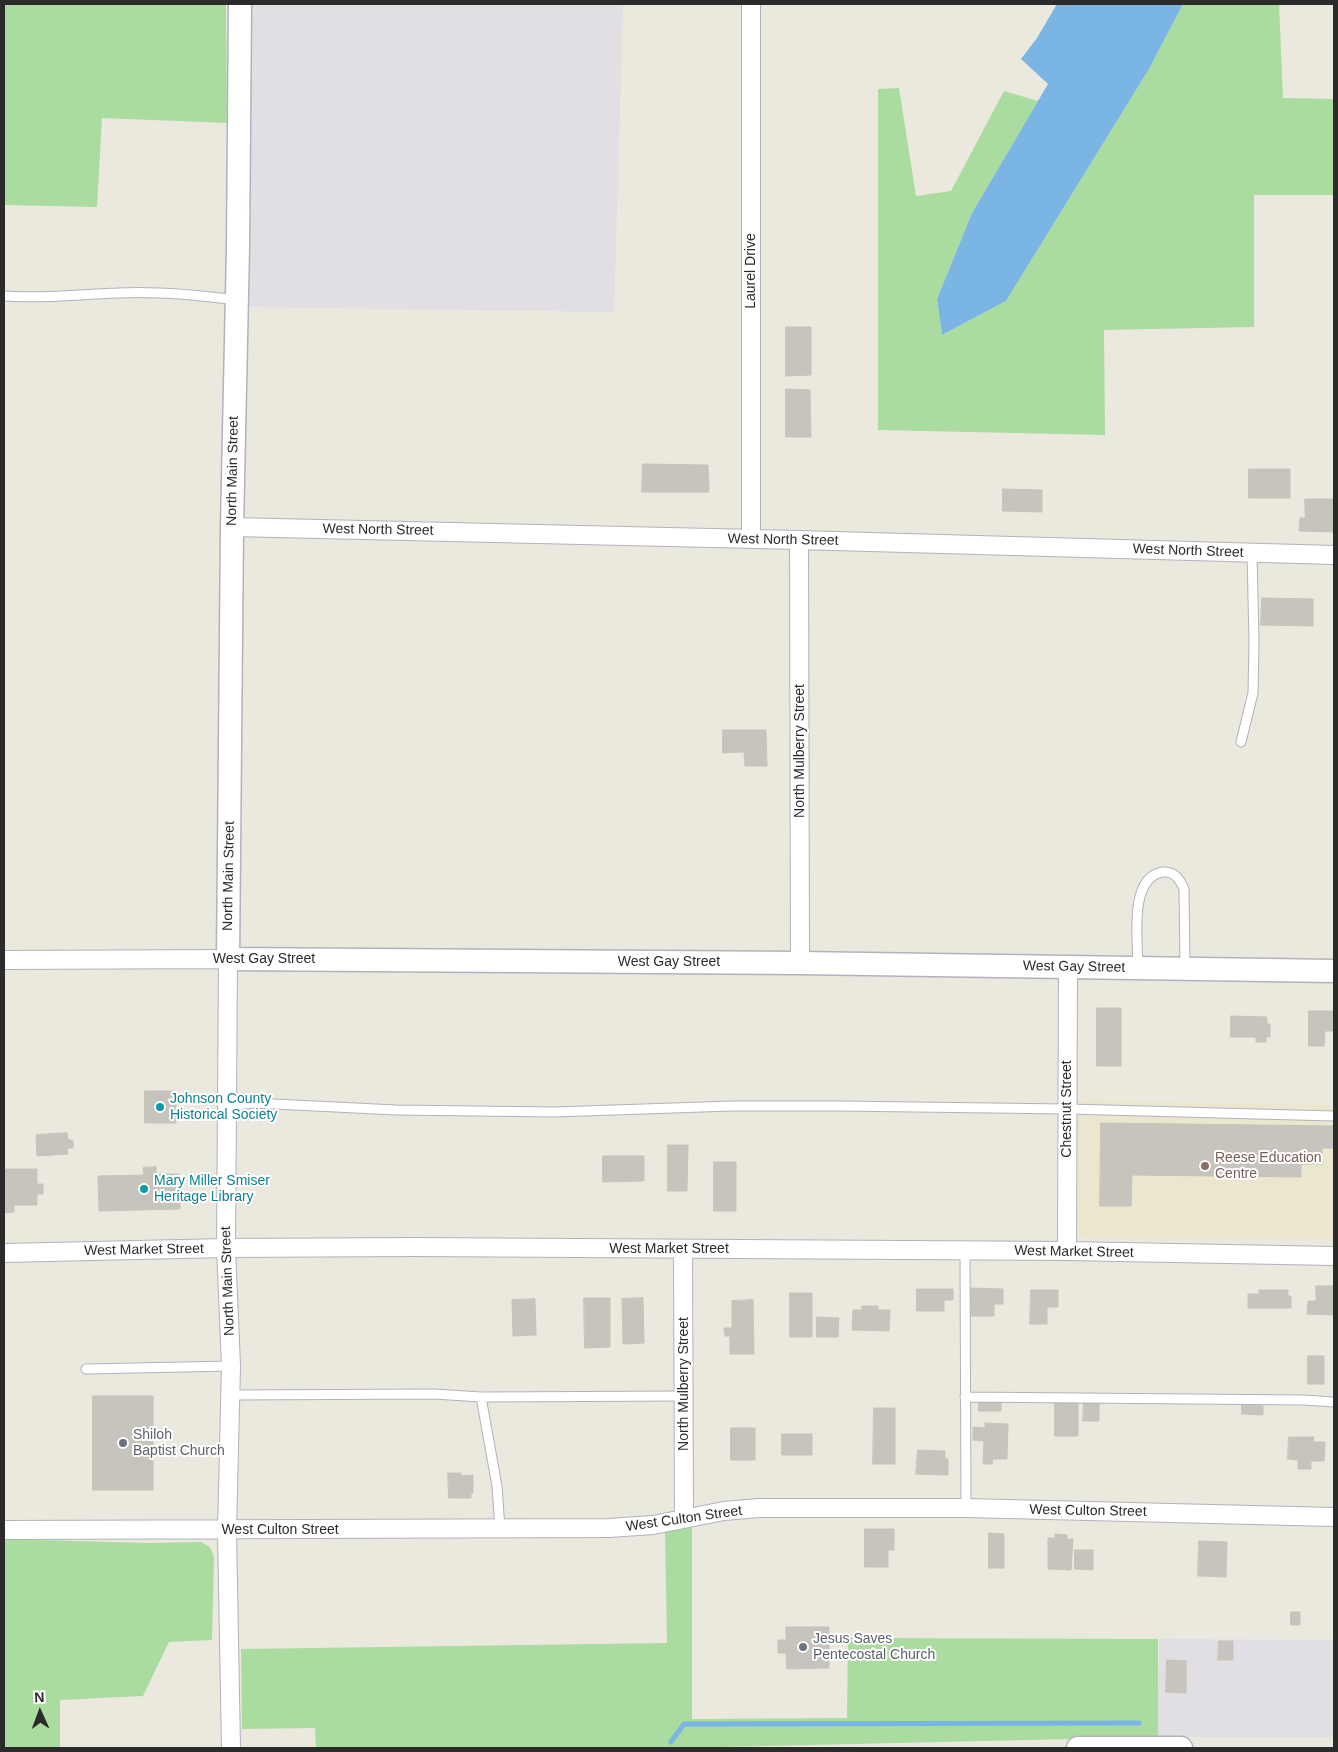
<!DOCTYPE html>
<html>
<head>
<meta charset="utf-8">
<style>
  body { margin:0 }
  #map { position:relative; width:1338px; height:1752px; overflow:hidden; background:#ebe8de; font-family:Helvetica,sans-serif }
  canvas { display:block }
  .frame { position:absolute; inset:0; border:5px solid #2b2b2b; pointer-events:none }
  .north { position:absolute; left:15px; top:1687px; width:50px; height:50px; -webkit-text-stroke:4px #fff; paint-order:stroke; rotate:358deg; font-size:14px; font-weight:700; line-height:20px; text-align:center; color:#2b2b2b }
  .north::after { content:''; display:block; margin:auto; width:18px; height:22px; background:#2b2b2b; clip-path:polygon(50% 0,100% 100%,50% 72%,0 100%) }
</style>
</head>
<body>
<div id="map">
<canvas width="1338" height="1752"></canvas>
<div class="frame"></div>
<div class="north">N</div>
</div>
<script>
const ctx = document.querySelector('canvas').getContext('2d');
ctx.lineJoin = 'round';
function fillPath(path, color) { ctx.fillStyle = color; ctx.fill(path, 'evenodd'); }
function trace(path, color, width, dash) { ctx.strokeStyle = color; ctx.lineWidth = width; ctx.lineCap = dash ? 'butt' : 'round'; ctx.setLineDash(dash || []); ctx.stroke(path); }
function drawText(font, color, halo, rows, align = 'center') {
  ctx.font = font + ' Helvetica,sans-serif'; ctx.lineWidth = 4; ctx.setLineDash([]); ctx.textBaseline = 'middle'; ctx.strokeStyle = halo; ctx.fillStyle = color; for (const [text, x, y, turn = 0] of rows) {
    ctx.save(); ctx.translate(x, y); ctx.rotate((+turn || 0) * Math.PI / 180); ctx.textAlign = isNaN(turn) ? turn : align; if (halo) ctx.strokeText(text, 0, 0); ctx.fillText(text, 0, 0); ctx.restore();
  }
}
const industrial = new Path2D(`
  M 249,4 L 623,4 L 614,312 L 246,307 Z
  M 1159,1639 L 1334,1640 L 1334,1737 L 1158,1737 Z`);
const education = new Path2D(`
  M 1077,1101 L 1334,1105 L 1334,1239 L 1090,1239 L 1082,1238 L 1077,1233 L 1075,1227 Z`);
const green = new Path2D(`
  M 4,4 L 226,4 L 227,123 L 102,118 L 97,207 L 4,205 Z
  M 1183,4 L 1279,4 L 1283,98 L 1334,99 L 1334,195 L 1254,195 L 1254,327 L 1104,330 L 1105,435 L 878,430 L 878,89 L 899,88 L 916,196 L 951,191 L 1004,91 L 1038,101 L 972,213 L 937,299 L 942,335 L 1006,301 L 1149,69 Z
  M 692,1527 L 692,1719 L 847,1718 L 848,1638 L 1158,1639 L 1158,1737 L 682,1748 L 316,1748 L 315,1728 L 242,1729 L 241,1649 L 667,1643 L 665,1532 Z
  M 4,1539 L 147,1543 L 201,1542 L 210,1547 L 214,1557 L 212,1640 L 169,1642 L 143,1696 L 60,1700 L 60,1748 L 4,1748 Z`);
const water = new Path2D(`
  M 1057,4 L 1183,4 L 1149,69 L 1006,301 L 942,335 L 937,299 L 972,213 L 1048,84 L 1021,59 L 1037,38 Z`);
const stream = new Path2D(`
  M 671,1742 L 684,1724 L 1139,1723`);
const building = new Path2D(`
  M 786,327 L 811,327 L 811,375 L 786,376 Z
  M 786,389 L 810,390 L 811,437 L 786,437 Z
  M 643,464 L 708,465 L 709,492 L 642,492 Z
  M 1249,469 L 1290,469 L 1290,498 L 1249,498 Z
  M 1003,489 L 1042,490 L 1042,512 L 1003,511 Z
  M 1305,499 L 1334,499 L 1334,532 L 1299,531 L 1300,518 L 1305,518 Z
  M 1262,598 L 1313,599 L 1313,626 L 1261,625 Z
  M 723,730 L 766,730 L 767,766 L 745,766 L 744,752 L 723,753 Z
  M 1097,1008 L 1121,1008 L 1121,1066 L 1097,1066 Z
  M 1309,1011 L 1334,1011 L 1334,1031 L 1325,1031 L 1324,1046 L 1309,1046 Z
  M 1231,1016 L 1267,1017 L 1267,1024 L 1270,1024 L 1270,1037 L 1266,1037 L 1266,1042 L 1256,1042 L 1256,1037 L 1231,1037 Z
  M 145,1091 L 176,1091 L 176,1123 L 145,1123 Z
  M 1101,1123 L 1334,1126 L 1334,1148 L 1322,1148 L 1322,1164 L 1301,1164 L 1301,1177 L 1132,1175 L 1131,1206 L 1100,1206 Z
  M 67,1133 L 68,1139 L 73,1141 L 73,1148 L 67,1148 L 68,1154 L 37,1156 L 36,1135 Z
  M 668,1145 L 688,1145 L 687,1191 L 668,1191 Z
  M 603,1156 L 644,1156 L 644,1181 L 603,1182 Z
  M 714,1162 L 736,1162 L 736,1211 L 714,1211 Z
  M 156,1167 L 156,1174 L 179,1174 L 180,1209 L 99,1211 L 98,1176 L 144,1175 L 143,1168 Z
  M 4,1169 L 37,1169 L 37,1184 L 43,1184 L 43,1194 L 37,1194 L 37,1205 L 14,1205 L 14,1212 L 4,1213 Z
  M 1316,1286 L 1334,1286 L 1334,1315 L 1307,1314 L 1308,1301 L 1316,1301 Z
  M 969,1288 L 1003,1289 L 1003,1304 L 994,1304 L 994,1316 L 971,1316 L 971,1303 L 969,1303 Z
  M 917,1289 L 953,1289 L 953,1300 L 944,1300 L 944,1311 L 917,1311 Z
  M 1031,1290 L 1058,1290 L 1058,1307 L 1047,1307 L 1047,1324 L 1030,1324 Z
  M 1259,1290 L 1288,1290 L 1288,1296 L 1291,1296 L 1291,1308 L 1248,1308 L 1248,1294 L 1259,1294 Z
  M 790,1293 L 812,1293 L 812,1337 L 790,1337 Z
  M 584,1298 L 610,1298 L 610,1347 L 585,1348 Z
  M 643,1298 L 644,1343 L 623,1344 L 622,1299 Z
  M 535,1299 L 536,1335 L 513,1336 L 512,1300 Z
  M 753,1300 L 754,1354 L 730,1354 L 730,1336 L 725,1336 L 724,1328 L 732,1328 L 732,1301 Z
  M 862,1306 L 878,1306 L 878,1310 L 890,1310 L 889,1331 L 852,1330 L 853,1310 L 862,1310 Z
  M 817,1317 L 839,1318 L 838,1337 L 817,1337 Z
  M 1308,1356 L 1324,1356 L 1324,1384 L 1308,1384 Z
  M 93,1396 L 153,1396 L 153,1490 L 93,1490 Z
  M 979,1399 L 1001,1399 L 1001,1411 L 979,1411 Z
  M 1084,1400 L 1099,1400 L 1099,1421 L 1083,1421 Z
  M 1055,1402 L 1078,1403 L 1078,1436 L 1055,1436 Z
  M 1242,1405 L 1263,1406 L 1263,1415 L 1242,1414 Z
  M 874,1408 L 895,1408 L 895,1464 L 873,1464 Z
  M 985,1423 L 1008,1424 L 1007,1459 L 993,1459 L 992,1464 L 983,1464 L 984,1441 L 973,1440 L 973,1427 L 985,1428 Z
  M 731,1428 L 755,1428 L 755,1460 L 731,1460 Z
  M 782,1434 L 812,1434 L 812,1455 L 782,1455 Z
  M 1289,1437 L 1314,1437 L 1313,1442 L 1325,1442 L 1324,1461 L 1311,1461 L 1311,1469 L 1298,1469 L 1298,1460 L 1288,1459 Z
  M 918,1450 L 945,1451 L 945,1459 L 948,1459 L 948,1475 L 916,1474 Z
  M 448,1473 L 461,1473 L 461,1476 L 473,1475 L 473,1493 L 471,1493 L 471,1498 L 449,1498 Z
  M 865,1529 L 894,1529 L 894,1550 L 888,1550 L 888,1567 L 865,1567 Z
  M 989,1533 L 1004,1534 L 1004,1568 L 989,1568 Z
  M 1055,1534 L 1067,1535 L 1067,1539 L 1073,1539 L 1071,1570 L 1048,1569 L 1048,1538 L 1055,1538 Z
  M 1199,1541 L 1227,1542 L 1226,1577 L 1198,1576 Z
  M 1075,1550 L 1093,1550 L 1093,1570 L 1075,1569 Z
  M 1291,1612 L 1300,1612 L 1300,1625 L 1291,1625 Z
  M 786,1627 L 829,1627 L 829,1668 L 787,1669 L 786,1653 L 778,1653 L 778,1640 L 786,1640 Z
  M 1219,1641 L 1233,1641 L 1233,1660 L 1218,1660 Z
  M 1167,1660 L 1186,1661 L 1186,1693 L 1166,1692 Z`);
const service = new Path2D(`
  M 4,296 C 42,299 80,294 118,293 C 158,291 198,295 237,300
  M 1241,742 L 1253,693 L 1254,642 L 1252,553
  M 1138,968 C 1138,942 1128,877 1163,872 C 1175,871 1180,880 1184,889 L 1185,967
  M 228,1106 L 254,1103 L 396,1110 L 555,1112 L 732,1106 L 840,1106 L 1067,1109 L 1334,1116
  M 965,1251 L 966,1508
  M 86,1369 L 231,1366
  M 231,1395 L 434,1394 L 481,1397 L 684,1396
  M 481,1397 L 497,1486 L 500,1529
  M 965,1397 L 1304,1400 L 1334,1402`);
const minor = new Path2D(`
  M 232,527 L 799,540 L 1334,555
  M 751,539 L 751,4
  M 799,540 L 800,963
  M 4,960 L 228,959 L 226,1248 L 231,1366 L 227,1530 L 231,1748
  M 683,1249 L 684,1518
  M 1067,1251 L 1068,966
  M 4,1253 L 226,1248 L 414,1247 L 1067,1251 L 1334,1256
  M 4,1530 L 609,1528 L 653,1525 L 724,1511 L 759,1508 L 966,1508 L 1334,1517`);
const tertiary = new Path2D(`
  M 240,4 L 238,247 L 232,527 L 228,959 L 800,963 L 1334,971
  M 1078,1748 L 1181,1748`);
const markers = [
  [160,1107,5,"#0f9aa8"],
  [1205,1166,5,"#8d6e63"],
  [144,1189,5,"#0f9aa8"],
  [123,1443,5,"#6b7280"],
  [803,1647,5,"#6b7280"]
];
const streetNames = [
  ["Laurel Drive",751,271,-90],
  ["North Main Street",233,471,-89],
  ["West North Street",378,530,1],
  ["West North Street",783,540,1],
  ["West North Street",1188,551,2],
  ["North Mulberry Street",800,751,-90],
  ["North Main Street",229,876,-89],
  ["West Gay Street",264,959],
  ["West Gay Street",669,962],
  ["West Gay Street",1074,967,1],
  ["Chestnut Street",1067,1109,-90],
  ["West Market Street",669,1249],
  ["West Market Street",144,1250,-1],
  ["West Market Street",1074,1252,1],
  ["North Main Street",228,1281,-92],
  ["North Mulberry Street",684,1384,-90],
  ["West Culton Street",1088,1511,1],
  ["West Culton Street",684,1519,-8],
  ["West Culton Street",280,1530]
];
const cultureNames = [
  ["Johnson County",170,1099],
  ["Historical Society",170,1115],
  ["Mary Miller Smiser",154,1181],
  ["Heritage Library",154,1197]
];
const educationNames = [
  ["Reese Education",1215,1158],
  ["Centre",1215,1174]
];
const worshipNames = [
  ["Shiloh",133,1435],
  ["Baptist Church",133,1451],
  ["Jesus Saves",813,1639],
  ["Pentecostal Church",813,1655]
];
fillPath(industrial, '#e1dee4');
fillPath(education, '#ebe7cf');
fillPath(green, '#aadca0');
fillPath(water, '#7bb5e3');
trace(stream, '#7bb5e3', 5);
fillPath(building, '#c7c4bd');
trace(building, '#c6c4b8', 1);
trace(service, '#b1b2bd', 11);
trace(minor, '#b1b2bd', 20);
trace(tertiary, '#b1b2bd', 25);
trace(service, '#fff', 9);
trace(minor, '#fff', 18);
trace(tertiary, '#fff', 22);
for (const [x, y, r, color] of markers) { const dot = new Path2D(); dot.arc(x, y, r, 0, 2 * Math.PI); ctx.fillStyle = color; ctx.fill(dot); trace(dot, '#fff', 2); }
drawText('14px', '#2b2b2b', '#fff', streetNames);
drawText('14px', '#0d838f', '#fff', cultureNames, 'left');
drawText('14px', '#785e54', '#fff', educationNames, 'left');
drawText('14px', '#5b616d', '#fff', worshipNames, 'left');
</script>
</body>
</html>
